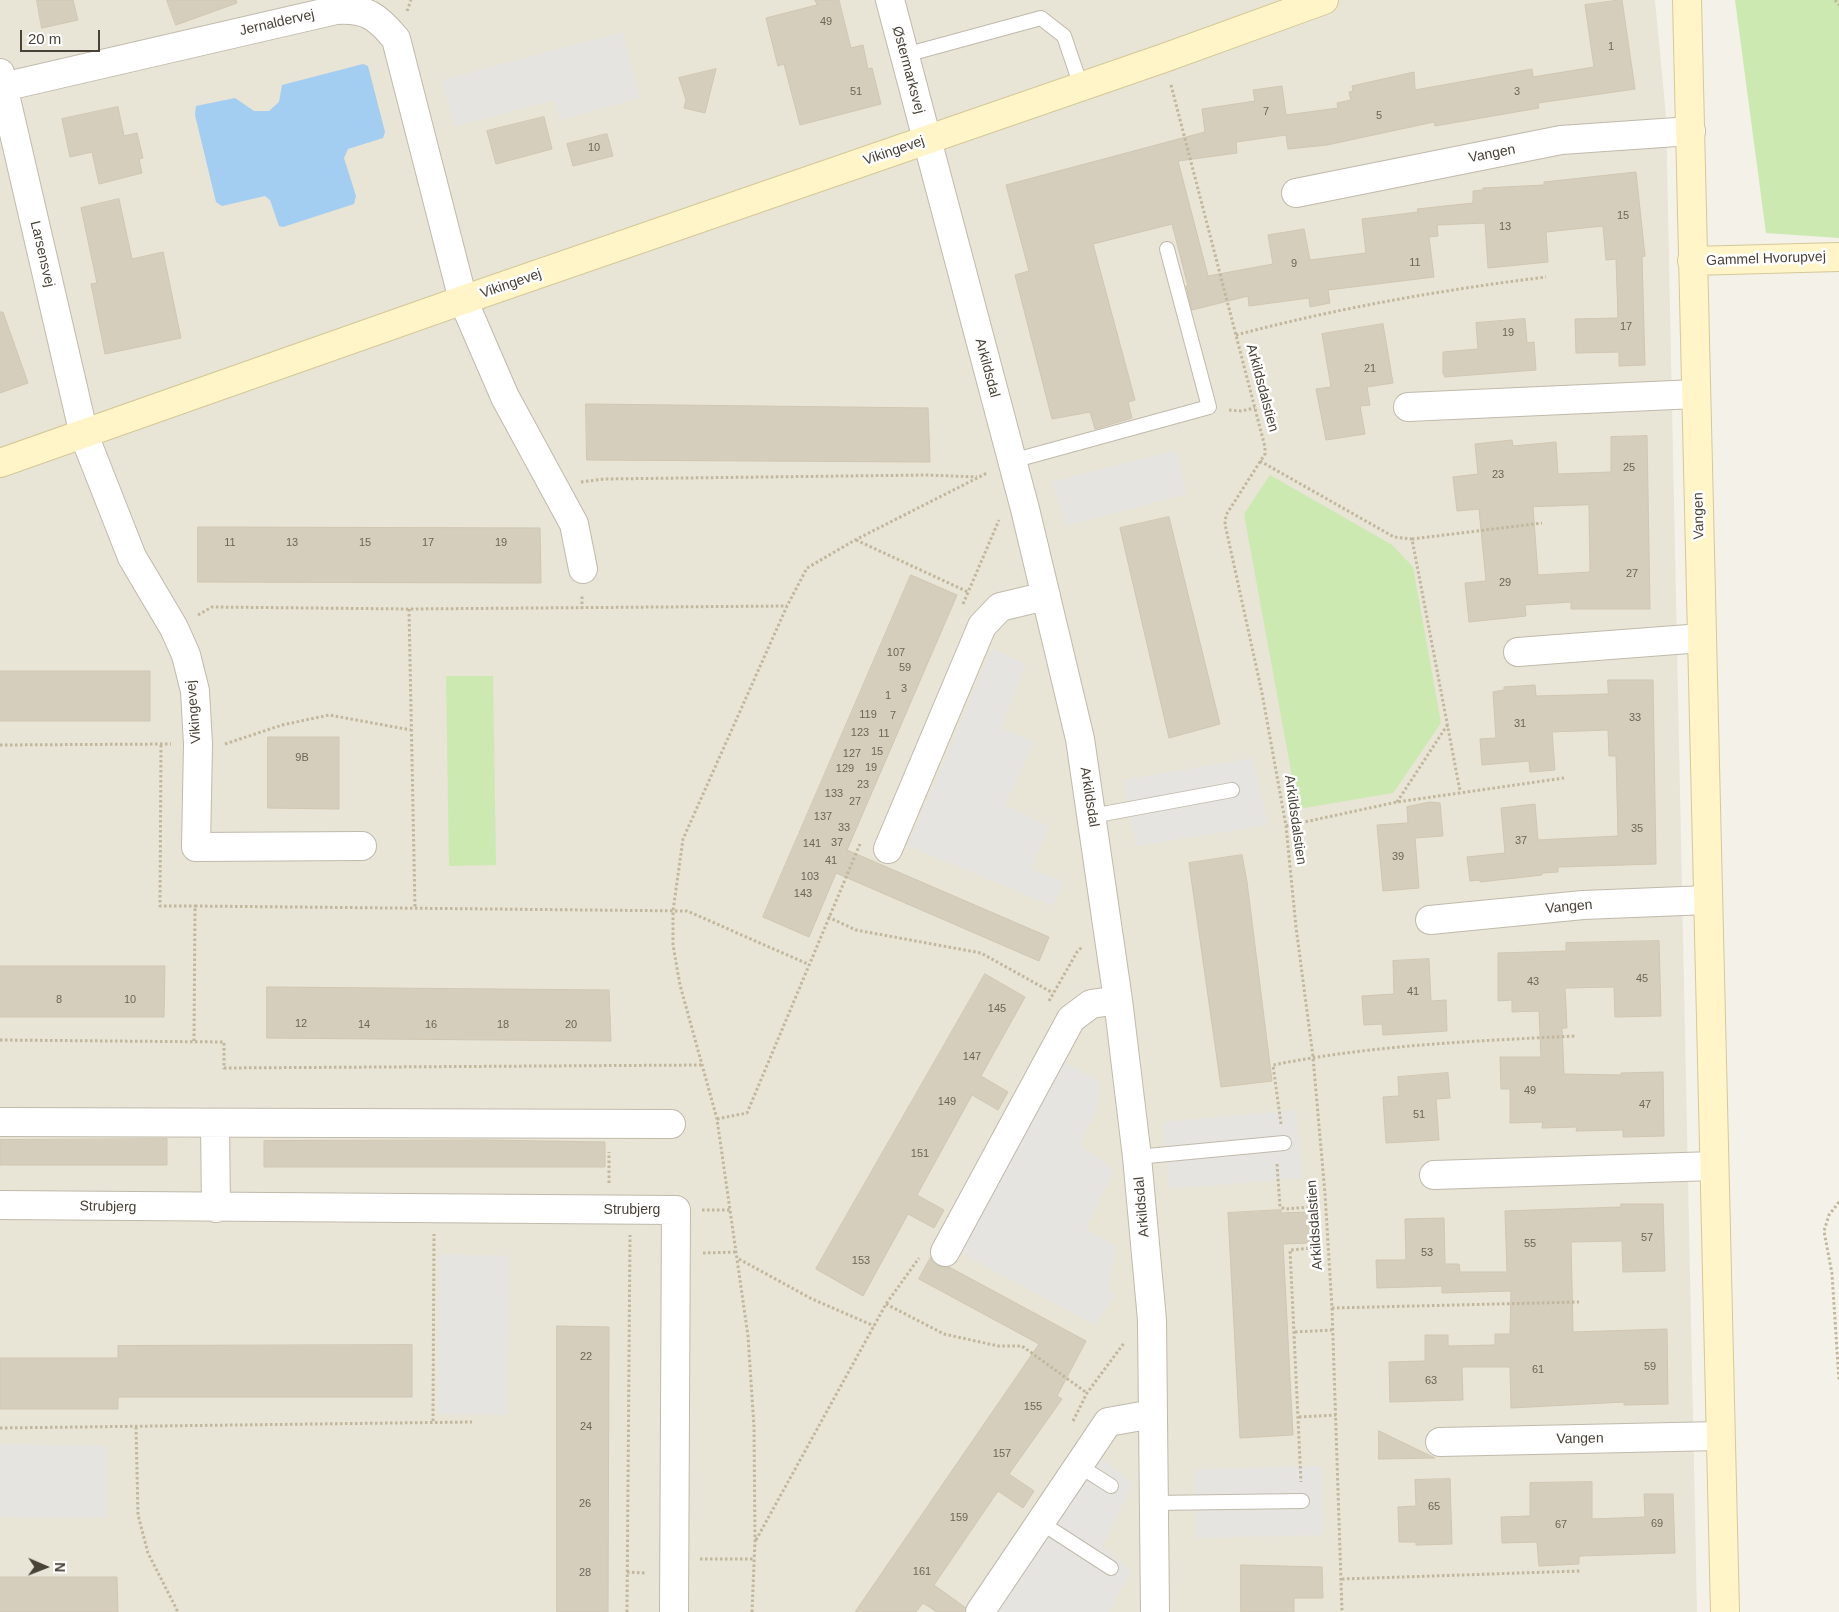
<!DOCTYPE html>
<html>
<head>
<meta charset="utf-8">
<style>
  body { margin:0 }
  #map { position:relative; width:1839px; height:1612px; overflow:hidden; background:#f4f1e8; font-family:Helvetica,sans-serif }
  canvas { display:block }
  .north { position:absolute; left:20px; top:1542px; width:50px; height:50px; -webkit-text-stroke:4px #fff; paint-order:stroke; rotate:91deg; font-size:14px; font-weight:700; line-height:20px; text-align:center; color:#484237 }
  .north::after { content:''; display:block; margin:auto; width:18px; height:22px; background:#484237; clip-path:polygon(50% 0,100% 100%,50% 72%,0 100%) }
  .scale { position:absolute; left:20px; top:30px; width:80px; height:22px; box-sizing:border-box; border:2px solid #484237; border-top:0; padding-left:6px; font-size:15px; line-height:18px; white-space:nowrap; color:#484237; -webkit-text-stroke:4px #fff; paint-order:stroke }
</style>
</head>
<body>
<div id="map">
<canvas width="1839" height="1612"></canvas>
<div class="north">N</div>
<div class="scale">20 m</div>
</div>
<script>
const ctx = document.querySelector('canvas').getContext('2d');
ctx.lineJoin = 'round';
function fillPath(path, color) { ctx.fillStyle = color; ctx.fill(path, 'evenodd'); }
function trace(path, color, width, dash) { ctx.strokeStyle = color; ctx.lineWidth = width; ctx.lineCap = dash ? 'butt' : 'round'; ctx.setLineDash(dash || []); ctx.stroke(path); }
function drawText(font, color, halo, rows, align = 'center') {
  ctx.font = font + ' Helvetica,sans-serif'; ctx.lineWidth = 5; ctx.setLineDash([]); ctx.textBaseline = 'middle'; ctx.strokeStyle = halo; ctx.fillStyle = color; for (const [text, x, y, turn = 0] of rows) {
    ctx.save(); ctx.translate(x, y); ctx.rotate((+turn || 0) * Math.PI / 180); ctx.textAlign = isNaN(turn) ? turn : align; if (halo) ctx.strokeText(text, 0, 0); ctx.fillText(text, 0, 0); ctx.restore();
  }
}
const residential = new Path2D(`
  M 0,0 L 1655,0 L 1666,116 L 1697,1612 L 0,1612 Z`);
const green = new Path2D(`
  M 1735,0 L 1839,0 L 1839,238 L 1766,233 Z
  M 1270,475 L 1392,545 L 1413,567 L 1441,723 L 1393,793 L 1298,809 L 1244,514 Z
  M 446,676 L 493,676 L 496,865 L 449,866 Z`);
const parking = new Path2D(`
  M 622,32 L 640,98 L 560,120 L 554,100 L 454,127 L 442,80 Z
  M 1176,450 L 1187,494 L 1066,526 L 1052,482 Z
  M 992,649 L 1026,664 L 1001,728 L 1034,742 L 1005,805 L 1049,826 L 1031,869 L 1064,881 L 1053,906 L 908,846 Z
  M 1253,758 L 1268,825 L 1136,846 L 1123,780 Z
  M 1061,1060 L 1099,1081 L 1098,1105 L 1080,1145 L 1114,1170 L 1086,1229 L 1117,1247 L 1108,1287 L 1115,1295 L 1095,1325 L 959,1252 Z
  M 1296,1110 L 1302,1178 L 1169,1189 L 1163,1122 Z
  M 440,1254 L 510,1256 L 507,1415 L 438,1414 Z
  M 0,1444 L 107,1446 L 107,1518 L 0,1517 Z
  M 1099,1456 L 1133,1483 L 1102,1547 L 1132,1570 L 1109,1612 L 994,1612 Z
  M 1321,1466 L 1323,1535 L 1196,1538 L 1195,1469 Z`);
const water = new Path2D(`
  M 363,64 L 368,66 L 385,132 L 383,138 L 348,149 L 344,158 L 356,196 L 354,204 L 283,227 L 279,226 L 270,200 L 265,196 L 222,206 L 216,202 L 195,115 L 196,106 L 235,98 L 254,111 L 269,111 L 279,102 L 282,85 Z`);
const building = new Path2D(`
  M 37,0 L 73,0 L 78,20 L 42,28 Z
  M 167,0 L 236,0 L 237,3 L 176,25 Z
  M 815,0 L 839,0 L 851,48 L 863,45 L 868,69 L 872,68 L 881,104 L 800,125 L 784,64 L 778,66 L 766,18 L 817,5 Z
  M 1622,0 L 1635,89 L 1538,103 L 1539,108 L 1435,126 L 1434,122 L 1327,145 L 1288,149 L 1286,135 L 1236,142 L 1237,153 L 1178,161 L 1208,276 L 1273,264 L 1268,235 L 1304,229 L 1310,260 L 1366,253 L 1362,219 L 1418,212 L 1417,209 L 1473,203 L 1473,191 L 1483,190 L 1483,188 L 1544,185 L 1544,182 L 1636,172 L 1645,256 L 1642,257 L 1645,365 L 1619,366 L 1619,352 L 1576,353 L 1575,319 L 1618,318 L 1616,259 L 1606,260 L 1603,226 L 1546,232 L 1548,262 L 1488,268 L 1485,223 L 1437,225 L 1438,236 L 1429,237 L 1434,277 L 1328,290 L 1330,303 L 1310,307 L 1309,298 L 1249,306 L 1248,296 L 1192,310 L 1186,286 L 1188,286 L 1172,224 L 1093,244 L 1135,400 L 1128,402 L 1132,418 L 1095,429 L 1090,412 L 1052,419 L 1015,275 L 1029,271 L 1006,185 L 1205,132 L 1202,109 L 1255,101 L 1253,90 L 1282,86 L 1286,115 L 1338,108 L 1337,103 L 1351,100 L 1349,92 L 1353,91 L 1352,86 L 1414,72 L 1415,90 L 1532,69 L 1533,77 L 1594,67 L 1585,5 Z
  M 716,69 L 705,113 L 684,108 L 686,100 L 679,78 Z
  M 118,107 L 124,136 L 137,133 L 143,158 L 139,159 L 142,173 L 99,184 L 92,152 L 70,157 L 62,119 Z
  M 544,117 L 552,149 L 496,164 L 487,131 Z
  M 607,134 L 613,156 L 573,166 L 567,144 Z
  M 119,199 L 132,259 L 163,252 L 181,338 L 105,354 L 91,284 L 97,283 L 81,208 Z
  M 0,312 L 3,312 L 28,383 L 0,393 Z
  M 1525,319 L 1527,343 L 1534,342 L 1536,370 L 1445,377 L 1443,373 L 1443,352 L 1478,349 L 1476,323 Z
  M 1383,324 L 1393,383 L 1367,387 L 1370,405 L 1360,406 L 1365,434 L 1326,440 L 1316,389 L 1331,387 L 1322,334 Z
  M 586,404 L 928,408 L 930,462 L 587,460 Z
  M 1647,436 L 1650,609 L 1571,609 L 1571,602 L 1525,605 L 1526,616 L 1469,622 L 1465,583 L 1486,581 L 1479,509 L 1457,511 L 1453,477 L 1478,474 L 1475,444 L 1512,440 L 1513,446 L 1556,442 L 1558,474 L 1611,472 L 1611,437 ZM 1589,505 L 1590,572 L 1538,575 L 1533,507 Z
  M 1169,517 L 1220,724 L 1169,738 L 1120,528 Z
  M 198,527 L 540,528 L 541,583 L 198,582 Z
  M 911,575 L 957,595 L 847,850 L 1049,937 L 1039,961 L 836,873 L 809,937 L 763,917 Z
  M 0,671 L 150,671 L 150,721 L 0,721 Z
  M 1608,680 L 1653,680 L 1656,864 L 1558,867 L 1558,872 L 1542,873 L 1542,875 L 1480,882 L 1480,880 L 1470,881 L 1467,857 L 1505,853 L 1501,808 L 1535,804 L 1538,840 L 1618,836 L 1616,756 L 1609,756 L 1608,730 L 1552,732 L 1555,770 L 1530,772 L 1529,761 L 1482,765 L 1480,739 L 1496,738 L 1493,692 L 1504,690 L 1504,687 L 1535,685 L 1536,696 L 1608,694 Z
  M 268,737 L 339,737 L 339,809 L 268,808 Z
  M 1430,802 L 1440,803 L 1443,836 L 1415,838 L 1419,888 L 1383,891 L 1377,825 L 1408,823 L 1407,807 Z
  M 1242,855 L 1247,882 L 1272,1081 L 1221,1087 L 1189,863 Z
  M 1659,941 L 1661,1016 L 1615,1017 L 1614,987 L 1565,988 L 1567,1028 L 1562,1028 L 1564,1074 L 1621,1075 L 1621,1073 L 1663,1072 L 1664,1136 L 1623,1137 L 1623,1130 L 1576,1131 L 1577,1127 L 1542,1128 L 1543,1122 L 1510,1123 L 1510,1089 L 1501,1089 L 1500,1057 L 1541,1057 L 1539,1011 L 1512,1012 L 1512,1000 L 1498,1001 L 1498,953 L 1566,951 L 1566,943 Z
  M 1429,959 L 1431,1001 L 1446,1000 L 1447,1031 L 1383,1035 L 1382,1024 L 1364,1025 L 1362,996 L 1394,994 L 1393,961 Z
  M 0,966 L 165,966 L 164,1017 L 0,1017 Z
  M 985,974 L 1025,997 L 981,1076 L 1008,1092 L 998,1110 L 972,1095 L 917,1195 L 944,1210 L 934,1228 L 908,1214 L 863,1296 L 816,1269 Z
  M 267,987 L 609,990 L 611,1041 L 267,1038 Z
  M 1448,1073 L 1450,1098 L 1436,1099 L 1439,1140 L 1386,1143 L 1383,1097 L 1399,1096 L 1398,1077 Z
  M 167,1139 L 167,1165 L 0,1165 L 0,1140 Z
  M 485,1140 L 605,1142 L 605,1167 L 264,1167 L 264,1141 Z
  M 1621,1204 L 1663,1204 L 1665,1271 L 1623,1272 L 1622,1241 L 1571,1242 L 1573,1332 L 1667,1329 L 1668,1404 L 1624,1405 L 1624,1402 L 1511,1408 L 1510,1367 L 1462,1367 L 1463,1400 L 1390,1402 L 1389,1362 L 1425,1361 L 1425,1335 L 1448,1335 L 1448,1346 L 1495,1345 L 1495,1334 L 1510,1334 L 1511,1291 L 1442,1293 L 1442,1286 L 1377,1288 L 1376,1260 L 1406,1260 L 1405,1219 L 1444,1218 L 1445,1264 L 1459,1264 L 1460,1272 L 1507,1272 L 1505,1211 L 1621,1207 Z
  M 1281,1210 L 1281,1213 L 1309,1212 L 1310,1243 L 1283,1244 L 1293,1435 L 1240,1438 L 1228,1213 Z
  M 931,1257 L 937,1265 L 949,1267 L 1086,1341 L 1057,1396 L 1062,1399 L 1009,1474 L 1034,1491 L 1023,1508 L 998,1491 L 934,1585 L 966,1608 L 965,1612 L 937,1612 L 923,1603 L 916,1612 L 855,1612 L 1039,1344 L 919,1279 Z
  M 557,1326 L 609,1327 L 608,1612 L 557,1612 Z
  M 412,1345 L 412,1397 L 118,1397 L 118,1409 L 0,1409 L 0,1358 L 118,1358 L 118,1346 Z
  M 1379,1431 L 1435,1458 L 1379,1459 Z
  M 1450,1479 L 1452,1544 L 1416,1545 L 1416,1542 L 1399,1542 L 1398,1507 L 1416,1506 L 1415,1480 Z
  M 1592,1482 L 1592,1519 L 1645,1517 L 1644,1494 L 1673,1494 L 1675,1553 L 1579,1556 L 1579,1564 L 1539,1566 L 1537,1542 L 1502,1543 L 1501,1517 L 1530,1516 L 1530,1483 Z
  M 1241,1565 L 1322,1567 L 1323,1598 L 1294,1598 L 1294,1612 L 1241,1612 Z
  M 0,1577 L 117,1577 L 118,1612 L 0,1612 Z`);
const path = new Path2D(`
  M 1835,0 L 1839,5
  M 407,11 L 411,0
  M 1171,85 L 1265,447 L 1265,454 L 1226,515 L 1225,524 L 1262,693 L 1286,826 L 1296,927 L 1313,1057 L 1325,1194 L 1332,1308 L 1342,1612
  M 1236,335 C 1338,308 1441,290 1546,277
  M 1229,410 L 1241,411 L 1255,408
  M 1260,461 L 1394,537 L 1412,539 L 1460,791
  M 581,482 L 604,479 L 926,475 L 977,477
  M 1412,539 L 1542,523
  M 856,540 L 968,592
  M 963,604 L 999,520
  M 409,609 L 415,909
  M 582,609 L 582,594
  M 198,615 L 212,607 L 409,609 L 787,606
  M 225,744 L 282,725 L 329,715 L 411,730
  M 0,745 L 171,744
  M 161,745 L 160,906 L 195,906
  M 1397,802 L 1448,724
  M 1286,826 L 1397,802 L 1564,778
  M 828,917 L 856,930 L 981,953 L 1053,993
  M 1049,1001 L 1077,952 L 1082,947
  M 0,1040 L 224,1042 L 224,1068 L 702,1065
  M 194,1041 L 195,906 L 687,911 L 808,964
  M 717,1119 L 747,1113 L 860,844
  M 1281,1124 L 1273,1065 C 1372,1045 1474,1041 1575,1036
  M 1277,1164 L 1280,1207 L 1285,1209 L 1311,1207 L 1313,1248 L 1290,1250 L 1301,1482
  M 609,1183 L 609,1152
  M 1839,1202 L 1829,1215 L 1824,1231 L 1832,1274 L 1839,1381
  M 702,1210 L 730,1210
  M 703,1253 L 737,1252
  M 739,1259 L 812,1299 L 874,1326
  M 886,1304 L 944,1334 L 998,1346 L 1022,1346 L 1087,1393
  M 1332,1308 L 1579,1302
  M 1295,1332 L 1332,1330
  M 1299,1417 L 1336,1415
  M 433,1421 L 434,1234
  M 1073,1421 L 1087,1393 L 1124,1343
  M 136,1427 L 138,1515 L 148,1553 L 178,1612
  M 0,1428 L 472,1422
  M 756,1540 L 886,1304 L 919,1258
  M 700,1559 L 754,1559
  M 627,1572 L 646,1573
  M 1342,1579 L 1580,1571
  M 627,1612 L 630,1235
  M 752,1612 L 755,1541 L 754,1427 L 748,1336 L 717,1119 L 680,985 L 673,945 L 673,911 L 683,839 L 787,606 L 807,568 L 855,540 L 987,473`);
const lane = new Path2D(`
  M 905,55 L 1041,18 L 1064,36 L 1081,86
  M 1012,461 L 1209,407 L 1167,249
  M 1092,816 L 1232,790
  M 1137,1157 L 1284,1143
  M 1078,1465 L 1111,1486
  M 1154,1503 L 1302,1501
  M 1040,1522 L 1111,1568`);
const street = new Path2D(`
  M 890,0 L 1025,509 L 1080,739 L 1118,1000 L 1137,1157 L 1152,1320 L 1155,1612
  M 0,73 L 84,435 L 132,557 L 174,628 L 186,655 L 195,691 L 198,744 L 196,847 L 362,846
  M 3,87 L 336,10 C 366,8 377,16 396,39 L 463,300 L 505,397 L 574,524 L 583,569
  M 1296,193 L 1561,140 L 1691,131
  M 1408,407 L 1696,394
  M 1518,652 L 1702,638
  M 888,849 L 982,626 L 1000,607 L 1046,596
  M 1430,920 L 1583,905 L 1708,900
  M 0,1122 L 671,1124
  M 215,1123 L 216,1208
  M 1434,1175 L 1714,1166
  M 0,1205 L 676,1210 L 674,1612
  M 945,1252 L 1071,1019 L 1091,1004 L 1118,1000
  M 1440,1442 L 1720,1436
  M 980,1612 L 1108,1422 L 1153,1414`);
const secondary = new Path2D(`
  M 1687,0 L 1725,1612
  M 1692,261 L 1839,257
  M 0,463 L 463,300 L 1164,58 L 1324,0`);
const numberNames = [
  ["49",826,22],
  ["1",1611,47],
  ["51",856,92],
  ["3",1517,92],
  ["7",1266,112],
  ["5",1379,116],
  ["10",594,148],
  ["15",1623,216],
  ["13",1505,227],
  ["11",1415,263],
  ["9",1294,264],
  ["17",1626,327],
  ["19",1508,333],
  ["21",1370,369],
  ["25",1629,468],
  ["23",1498,475],
  ["11",230,543],
  ["13",292,543],
  ["15",365,543],
  ["17",428,543],
  ["19",501,543],
  ["27",1632,574],
  ["29",1505,583],
  ["107",896,653],
  ["59",905,668],
  ["3",904,689],
  ["1",888,696],
  ["119",868,715],
  ["7",893,716],
  ["33",1635,718],
  ["31",1520,724],
  ["123",860,733],
  ["11",884,734],
  ["15",877,752],
  ["127",852,754],
  ["9B",302,758],
  ["19",871,768],
  ["129",845,769],
  ["23",863,785],
  ["133",834,794],
  ["27",855,802],
  ["137",823,817],
  ["33",844,828],
  ["35",1637,829],
  ["37",1521,841],
  ["37",837,843],
  ["141",812,844],
  ["39",1398,857],
  ["41",831,861],
  ["103",810,877],
  ["143",803,894],
  ["45",1642,979],
  ["43",1533,982],
  ["41",1413,992],
  ["8",59,1000],
  ["10",130,1000],
  ["145",997,1009],
  ["12",301,1024],
  ["14",364,1025],
  ["16",431,1025],
  ["18",503,1025],
  ["20",571,1025],
  ["147",972,1057],
  ["49",1530,1091],
  ["149",947,1102],
  ["47",1645,1105],
  ["51",1419,1115],
  ["151",920,1154],
  ["57",1647,1238],
  ["55",1530,1244],
  ["53",1427,1253],
  ["153",861,1261],
  ["22",586,1357],
  ["59",1650,1367],
  ["61",1538,1370],
  ["63",1431,1381],
  ["155",1033,1407],
  ["24",586,1427],
  ["157",1002,1454],
  ["26",585,1504],
  ["65",1434,1507],
  ["159",959,1518],
  ["69",1657,1524],
  ["67",1561,1525],
  ["161",922,1572],
  ["28",585,1573]
];
const streetNames = [
  ["Jernaldervej",277,23,-13],
  ["Østermarksvej",908,70,75],
  ["Vikingevej",894,151,-19],
  ["Vangen",1492,154,-11],
  ["Larsensvej",42,254,77],
  ["Gammel Hvorupvej",1766,259,-2],
  ["Vikingevej",511,284,-19],
  ["Arkildsdal",987,368,75],
  ["Arkildsdalstien",1262,388,75],
  ["Vangen",1699,516,-91],
  ["Vikingevej",194,712,-95],
  ["Arkildsdal",1089,797,81],
  ["Arkildsdalstien",1295,820,82],
  ["Vangen",1569,907,-5],
  ["Strubjerg",108,1207,1],
  ["Arkildsdal",1142,1207,-95],
  ["Strubjerg",632,1210],
  ["Arkildsdalstien",1315,1225,-94],
  ["Vangen",1580,1439,-1]
];
fillPath(residential, '#e8e4d6');
fillPath(green, '#cce9b1');
fillPath(parking, '#e6e4e0');
fillPath(water, '#a4cdf2');
fillPath(building, '#d6cebd');
trace(building, '#d1c6b1', 1);
trace(lane, '#c0baab', 16);
trace(street, '#c0baab', 30);
trace(secondary, '#d5c898', 30);
trace(path, '#c2b79c', 3, [2.5, 2.5]);
trace(lane, '#fff', 14);
trace(street, '#fff', 28);
trace(secondary, '#fff5c8', 28);
drawText('11px', '#6c6558', null, numberNames);
drawText('14px', '#484237', '#fff', streetNames);
</script>
</body>
</html>
